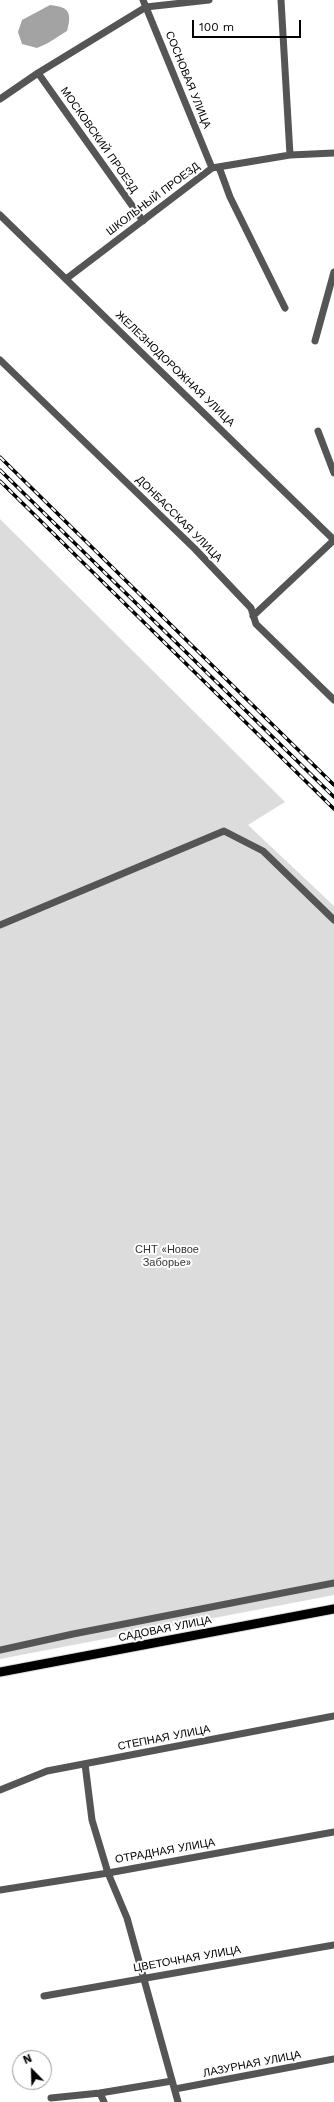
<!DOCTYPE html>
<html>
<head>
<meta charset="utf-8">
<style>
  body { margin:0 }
  #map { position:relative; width:334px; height:2102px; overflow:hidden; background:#fff; font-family:"Work Sans",sans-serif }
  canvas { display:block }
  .north { position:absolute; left:12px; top:2050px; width:40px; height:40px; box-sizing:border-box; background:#fff; border:1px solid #999; border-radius:50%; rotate:337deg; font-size:11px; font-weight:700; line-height:16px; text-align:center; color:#000 }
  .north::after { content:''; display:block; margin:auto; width:14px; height:18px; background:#000; clip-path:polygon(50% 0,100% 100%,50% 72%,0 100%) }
  .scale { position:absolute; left:192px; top:20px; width:109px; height:18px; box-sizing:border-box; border:2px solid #000; border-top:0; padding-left:5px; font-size:12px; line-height:14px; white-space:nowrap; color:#000; -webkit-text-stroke:3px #fff; paint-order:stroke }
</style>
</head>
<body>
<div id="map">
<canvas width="334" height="2102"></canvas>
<div class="north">N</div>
<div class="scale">100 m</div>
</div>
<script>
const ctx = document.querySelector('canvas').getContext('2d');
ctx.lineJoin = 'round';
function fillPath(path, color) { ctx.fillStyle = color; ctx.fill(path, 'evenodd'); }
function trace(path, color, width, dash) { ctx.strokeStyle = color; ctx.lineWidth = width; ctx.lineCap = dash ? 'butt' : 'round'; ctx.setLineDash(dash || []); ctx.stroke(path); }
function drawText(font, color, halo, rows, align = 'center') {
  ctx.font = font + ' "Work Sans",sans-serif'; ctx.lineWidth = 4; ctx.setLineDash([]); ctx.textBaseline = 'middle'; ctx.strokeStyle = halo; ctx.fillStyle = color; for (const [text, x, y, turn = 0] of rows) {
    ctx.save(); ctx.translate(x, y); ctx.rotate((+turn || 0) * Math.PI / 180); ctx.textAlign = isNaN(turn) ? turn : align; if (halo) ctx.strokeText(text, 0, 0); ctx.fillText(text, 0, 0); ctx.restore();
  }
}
const green = new Path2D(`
  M 0,519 L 285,802 L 248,825 L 334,906 L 334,1595 L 0,1659 Z`);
const water = new Path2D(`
  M 50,5 C 69,7 72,12 67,31 L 48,43 L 37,48 L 22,44 L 18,32 L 22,20 Z`);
const minor = new Path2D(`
  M 143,0 L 212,168
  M 281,0 L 290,155
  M 38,73 L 143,221
  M 0,99 L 38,73 L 146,7 L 209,0
  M 219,167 L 230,197 L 285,308
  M 0,215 L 334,540
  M 66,279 L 212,168 L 290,155 L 334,153
  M 315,341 L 334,272
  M 0,360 L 195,549 L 251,608 L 256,624 L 334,700
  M 318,431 L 334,473
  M 253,616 L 334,540
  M 0,925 L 224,831 L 263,851 L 334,920
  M 0,1650 L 73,1634 L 334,1583
  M 85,1764 L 92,1820 L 108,1873 L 127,1918 L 178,2102
  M 0,1790 L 47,1771 L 334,1716
  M 0,1890 L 108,1873 L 334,1832
  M 44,1996 L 334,1945
  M 175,2089 L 334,2059
  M 100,2093 L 104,2102
  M 51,2098 L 100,2093 L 172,2081`);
const major = new Path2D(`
  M 0,1672 L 334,1609`);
const rail = new Path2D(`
  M 0,457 L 334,785
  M 0,470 L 334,797
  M 0,481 L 334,809`);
const streetNames = [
  ["СОСНОВАЯ УЛИЦА",188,80,68],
  ["МОСКОВСКИЙ ПРОЕЗД",99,140,55],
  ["ШКОЛЬНЫЙ ПРОЕЗД",153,199,-37],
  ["ЖЕЛЕЗНОДОРОЖНАЯ УЛИЦА",175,369,44],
  ["ДОНБАССКАЯ УЛИЦА",179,519,45],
  ["САДОВАЯ УЛИЦА",165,1629,-11],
  ["СТЕПНАЯ УЛИЦА",164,1738,-11],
  ["ОТРАДНАЯ УЛИЦА",165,1851,-10],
  ["ЦВЕТОЧНАЯ УЛИЦА",187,1959,-10],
  ["ЛАЗУРНАЯ УЛИЦА",252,2064,-11]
];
const parkNames = [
  ["СНТ «Новое",167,1250],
  ["Заборье»",167,1263]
];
fillPath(green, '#dcdcdc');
fillPath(water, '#a3a3a3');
trace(major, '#dbdbdb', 11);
trace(minor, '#555', 7);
trace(major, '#000', 9);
trace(rail, '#000', 3.5);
trace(rail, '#fff', 2, [6]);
drawText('11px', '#000', '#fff', streetNames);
drawText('11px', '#333', '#fff', parkNames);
</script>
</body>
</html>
